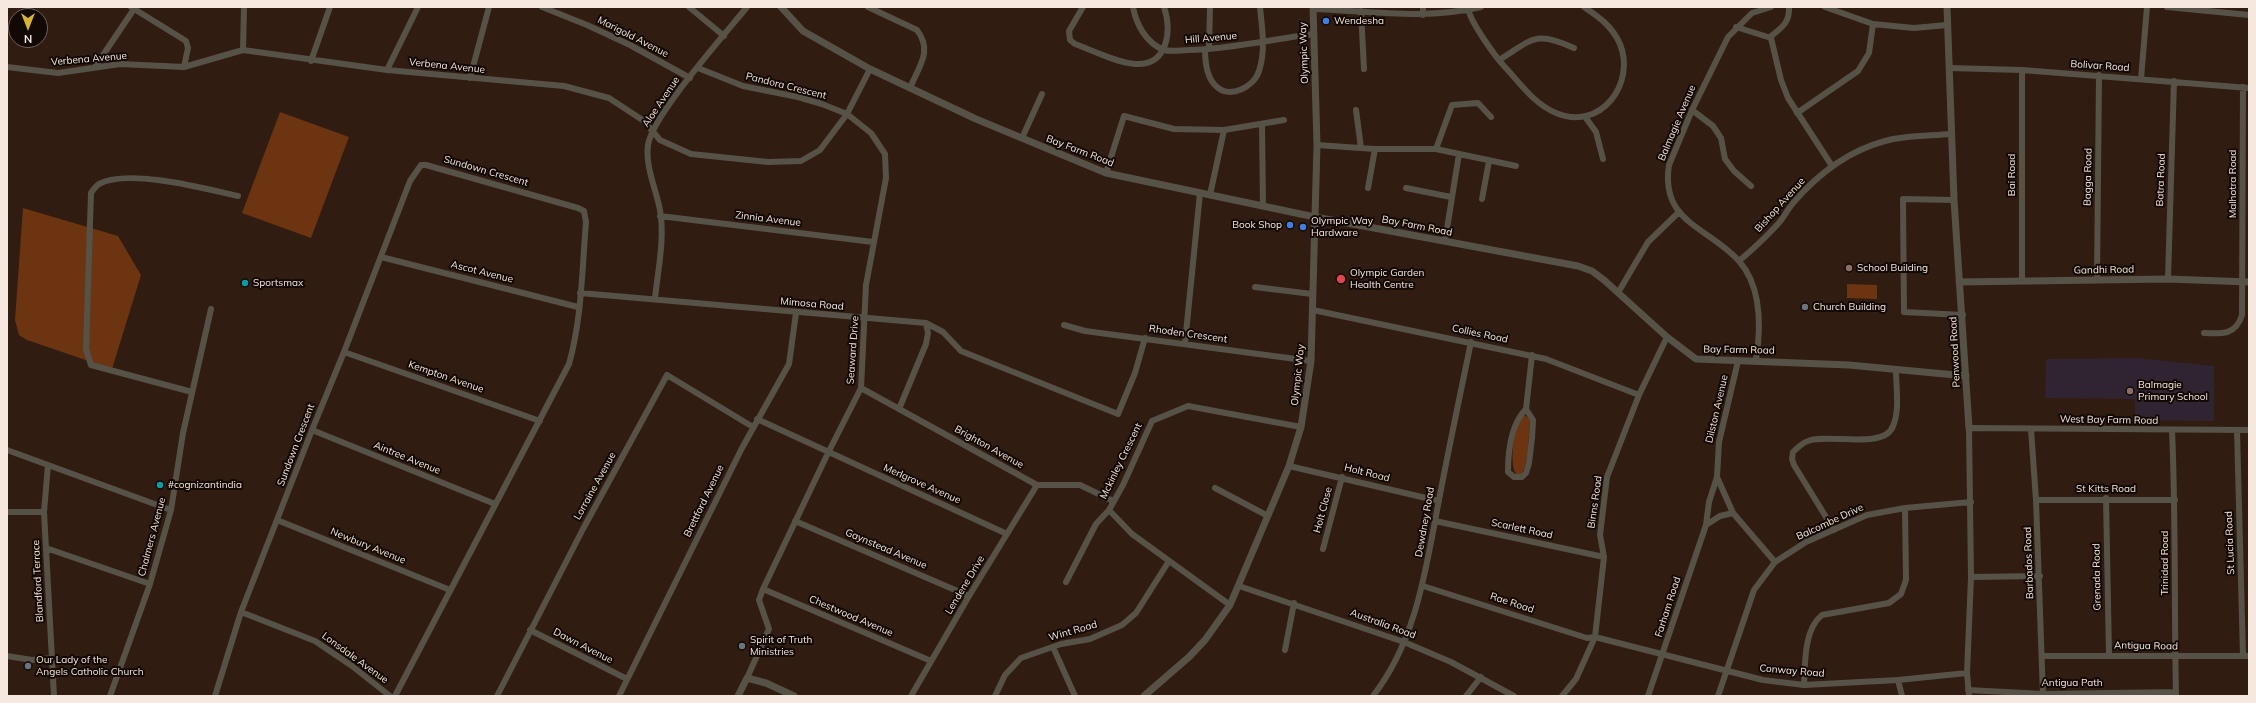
<!DOCTYPE html>
<html>
<head>
<meta charset="utf-8">
<style>
  body { margin:0 }
  #map { position:relative; width:2256px; height:703px; overflow:hidden; background:#311c11; font-family:Mulish,sans-serif }
  canvas { display:block }
  .frame { position:absolute; inset:0; border:8px solid #f6e7df; pointer-events:none }
  .north { position:absolute; left:8px; top:8px; width:40px; height:40px; box-sizing:border-box; background:#120905; border:1px solid #6d625c; border-radius:50%; rotate:180deg; font-size:11px; font-weight:700; line-height:16px; text-align:center; color:#f6e7df }
  .north::after { content:''; display:block; margin:auto; width:14px; height:18px; background:#d8b434; clip-path:polygon(50% 0,100% 100%,50% 72%,0 100%) }
</style>
</head>
<body>
<div id="map">
<canvas width="2256" height="703"></canvas>
<div class="frame"></div>
<div class="north">N</div>
</div>
<script>
const ctx = document.querySelector('canvas').getContext('2d');
ctx.lineJoin = 'round';
function fillPath(path, color) { ctx.fillStyle = color; ctx.fill(path, 'evenodd'); }
function trace(path, color, width, dash) { ctx.strokeStyle = color; ctx.lineWidth = width; ctx.lineCap = dash ? 'butt' : 'round'; ctx.setLineDash(dash || []); ctx.stroke(path); }
function drawText(font, color, halo, rows, align = 'center') {
  ctx.font = font + ' Mulish,sans-serif'; ctx.lineWidth = 4; ctx.setLineDash([]); ctx.textBaseline = 'middle'; ctx.strokeStyle = halo; ctx.fillStyle = color; for (const [text, x, y, turn = 0] of rows) {
    ctx.save(); ctx.translate(x, y); ctx.rotate((+turn || 0) * Math.PI / 180); ctx.textAlign = isNaN(turn) ? turn : align; if (halo) ctx.strokeText(text, 0, 0); ctx.fillText(text, 0, 0); ctx.restore();
  }
}
const education = new Path2D(`
  M 2137,358 L 2214,366 L 2214,421 L 2135,420 L 2135,399 L 2045,398 L 2046,359 Z`);
const green = new Path2D(`
  M 280,112 L 349,137 L 311,238 L 242,213 Z
  M 23,208 L 118,236 L 141,275 L 112,369 L 27,340 L 19,335 L 15,320 Z
  M 1847,284 L 1877,285 L 1877,299 L 1847,298 Z
  M 1524,415 L 1530,419 C 1529,430 1529,469 1520,475 L 1516,474 C 1509,464 1513,423 1524,415 Z`);
const minor = new Path2D(`
  M 131,7 L 186,41 L 188,48 L 184,67
  M 542,7 L 587,25 L 630,45 L 690,78
  M 689,7 L 724,36
  M 868,7 L 917,30 C 933,51 919,66 910,88
  M 1083,7 L 1069,31 L 1070,40 L 1075,44 C 1094,51 1115,62 1135,64 C 1168,66 1172,31 1164,7
  M 1133,7 C 1136,24 1146,43 1164,50 C 1171,52 1182,50 1189,50 C 1231,49 1272,39 1314,34
  M 1468,7 C 1468,19 1495,56 1504,66 C 1520,83 1534,104 1556,113 C 1601,132 1636,83 1620,44 C 1612,26 1599,17 1584,7
  M 1825,7 L 1873,24 L 1914,28 L 1947,25
  M 2167,7 L 2249,15
  M 1313,9 C 1370,11 1425,20 1481,7
  M 1361,11 L 1364,69
  M 1423,15 L 1423,7
  M 1736,27 L 1771,38 L 1781,80 L 1788,98 L 1832,166
  M 1770,37 C 1781,28 1790,23 1789,7
  M 1205,49 C 1205,61 1207,79 1217,87 C 1230,99 1254,87 1259,71 C 1266,50 1262,28 1260,7
  M 1209,49 L 1210,7
  M 243,50 L 244,7
  M 1499,60 C 1533,39 1535,30 1574,48
  M 311,61 L 330,7
  M 7,67 L 58,73 L 120,64 L 184,67 L 243,50 L 387,70 L 564,86 L 609,98 L 644,121 L 660,140 L 691,154 L 768,162 L 801,161 L 820,150 L 847,114 L 822,104 L 798,97 L 743,86 L 698,68
  M 95,67 L 134,9
  M 1949,68 L 2022,70 L 2249,88
  M 387,70 L 418,7
  M 470,78 L 489,7
  M 2141,79 L 2147,7
  M 1356,110 L 1361,148
  M 1692,110 L 1713,126 L 1721,138 L 1725,159 L 1734,171 L 1751,186
  M 1797,113 L 1858,71 L 1869,53 L 1873,24
  M 1586,118 L 1596,132 L 1603,159
  M 1262,125 L 1263,206
  M 1022,138 L 1042,94
  M 1317,145 L 1375,149 L 1436,149 L 1516,166
  M 1436,149 L 1452,105 L 1478,103 L 1491,117
  M 1106,173 L 1124,116 L 1174,129 L 1224,130 L 1284,120
  M 1368,188 L 1375,149
  M 1406,188 L 1451,197
  M 1210,195 L 1224,130
  M 1482,199 L 1489,161
  M 1954,200 L 1903,199 L 1904,312 L 1963,315
  M 660,216 L 873,242
  M 1445,241 L 1459,154
  M 381,257 L 578,307
  M 1739,261 C 1752,250 1765,238 1777,225 C 1783,219 1787,210 1793,203 C 1817,175 1848,151 1885,141 C 1906,135 1929,136 1951,134
  M 2168,279 L 2174,81
  M 2097,280 L 2099,75
  M 2022,281 L 2022,70
  M 1255,287 L 1312,294
  M 1619,291 L 1648,242 L 1679,212
  M 580,293 L 926,323 L 943,332 L 961,351 L 1118,414 L 1135,373 L 1145,338
  M 655,298 C 658,270 665,238 660,210 C 656,189 645,166 648,145 C 652,116 725,34 747,7
  M 1313,310 L 1546,359 L 1639,395
  M 1064,325 L 1085,331 L 1311,361
  M 2204,333 C 2222,334 2236,335 2242,315 L 2243,87
  M 1185,343 L 1200,193
  M 344,352 L 540,421
  M 1756,360 C 1761,328 1762,287 1739,261 C 1709,227 1660,223 1669,165 L 1692,110 L 1728,37 L 1752,13 L 1771,7
  M 1738,361 L 1719,442 L 1717,477 L 1733,513 L 1775,562
  M 861,388 L 1037,485 L 1080,485 L 1113,501
  M 192,392 L 91,365 L 86,349 L 91,193 C 93,190 96,186 99,184 C 128,168 207,189 238,196
  M 899,409 L 926,344 L 928,333 L 926,323
  M 1526,409 C 1511,424 1508,450 1508,472 L 1514,477 L 1522,477 L 1526,473 L 1529,463 L 1532,438 L 1533,420 L 1526,409 L 1532,355
  M 757,419 L 1007,534
  M 2031,429 L 2036,500 L 2043,696
  M 312,430 L 495,504
  M 2172,430 C 2176,519 2174,607 2176,696
  M 2237,430 L 2243,656
  M 7,450 L 171,510
  M 48,465 L 44,512 L 54,696
  M 1289,466 L 1439,501
  M 1215,488 L 1268,516
  M 2106,498 L 2109,655
  M 2036,500 L 2175,500
  M 7,512 L 44,512
  M 277,520 L 450,590
  M 795,521 L 969,596
  M 1435,521 L 1604,557
  M 1706,525 L 1720,516 L 1733,513
  M 1834,530 L 1794,465 L 1792,459 L 1793,452 C 1798,447 1802,443 1808,441 C 1827,433 1885,450 1893,426 C 1900,410 1896,388 1896,370
  M 46,548 L 150,584
  M 1323,549 L 1342,477
  M 1971,577 L 2040,576
  M 1066,582 L 1096,524 L 1109,510
  M 1239,586 L 1404,642 L 1451,662 L 1514,696
  M 1423,586 L 1587,638 L 1595,637 L 1763,680 L 1804,685 L 1898,680 L 1967,673
  M 763,589 L 931,661
  M 1230,605 L 1132,534 L 1109,510 L 1123,485 L 1152,421 L 1188,406 L 1301,427
  M 241,612 L 315,641 L 352,666 L 390,696
  M 530,630 L 627,679
  M 1053,647 L 1075,696
  M 1285,650 L 1294,603
  M 7,656 L 32,660 L 52,658
  M 2042,656 L 2249,656
  M 747,678 L 769,629 L 759,600 L 763,589 L 828,453 L 861,388 L 866,285 L 886,178 L 885,154 L 871,133 L 847,114 L 870,69
  M 1898,680 L 1902,696
  M 1804,685 C 1805,663 1804,629 1822,615 L 1889,603 L 1901,594 L 1906,580 L 1905,508
  M 1968,690 L 2043,694 L 2176,692
  M 110,696 L 150,584 L 171,510 L 183,433 L 211,309
  M 215,696 L 241,612 L 312,430 L 344,352 L 410,181 L 421,165 L 426,165 L 578,208 L 584,211 L 586,222 C 582,269 582,318 569,364 L 395,696
  M 497,696 L 583,529 L 667,375 L 753,427
  M 619,696 L 742,448 L 789,364 L 796,313
  M 911,696 L 969,596 L 1037,485
  M 995,696 L 1005,675 L 1021,658 L 1061,644 L 1090,639 L 1122,625 L 1136,613 L 1169,561
  M 1373,696 C 1417,640 1426,567 1439,500 C 1449,447 1460,395 1471,342
  M 1466,696 L 1481,677
  M 1562,696 L 1576,679 L 1595,637 L 1604,557 L 1600,535 L 1607,477 L 1639,395 L 1667,337
  M 1648,696 L 1706,525 L 1709,502 L 1717,477
  M 1718,696 L 1754,590 L 1775,562 L 1806,542 L 1867,515 L 1905,508 L 1971,502
  M 1969,696 L 1967,673 L 1971,577 L 1969,428 L 2249,430`);
const tertiary = new Path2D(`
  M 781,7 L 803,31 L 870,69 L 976,119 L 1106,173 L 1315,217 L 1578,266 L 1592,271 L 1604,280 L 1667,337 L 1696,359 L 1849,365 L 1966,376
  M 1947,7 L 1954,200 L 1969,428
  M 1959,282 L 2168,279 L 2249,282
  M 738,696 L 747,678 L 766,683 L 794,696
  M 1144,696 L 1189,657 L 1205,640 L 1230,605 L 1289,466 L 1301,427 L 1311,361 L 1317,145 L 1313,7`);
const markers = [
  [1326,21,4,"#3f7fe0"],
  [1290,225,4,"#3f7fe0"],
  [1303,227,4,"#3f7fe0"],
  [1849,268,4,"#8d6e63"],
  [1341,279,5,"#e0444e"],
  [245,283,4,"#0f9aa8"],
  [1805,307,4,"#6b7280"],
  [2130,391,4,"#8d6e63"],
  [160,485,4,"#0f9aa8"],
  [742,646,4,"#6b7280"],
  [28,666,4,"#6b7280"]
];
const poiNames = [
  ["Wendesha",1334,21],
  ["Olympic Way",1311,221],
  ["Hardware",1311,233],
  ["Book Shop",1282,225,"right"],
  ["School Building",1857,268],
  ["Olympic Garden",1350,273],
  ["Health Centre",1350,285],
  ["Sportsmax",253,283],
  ["Church Building",1813,307],
  ["Balmagie",2138,385],
  ["Primary School",2138,397],
  ["#cognizantindia",168,485],
  ["Spirit of Truth",750,640],
  ["Ministries",750,652],
  ["Our Lady of the",36,660],
  ["Angels Catholic Church",36,672]
];
const streetNames = [
  ["Marigold Avenue",633,37,27],
  ["Hill Avenue",1211,38,-5],
  ["Olympic Way",1304,53,-92],
  ["Verbena Avenue",89,59,-5],
  ["Verbena Avenue",447,66,6],
  ["Bolivar Road",2100,66,4],
  ["Pandora Crescent",786,86,14],
  ["Aloe Avenue",661,102,-56],
  ["Balmagie Avenue",1677,123,-67],
  ["Bay Farm Road",1080,151,21],
  ["Sundown Crescent",486,171,16],
  ["Bai Road",2012,175,-90],
  ["Bagga Road",2088,177,-89],
  ["Batra Road",2161,180,-88],
  ["Malhotra Road",2233,184,-90],
  ["Bishop Avenue",1780,205,-48],
  ["Zinnia Avenue",768,219,7],
  ["Bay Farm Road",1417,226,11],
  ["Gandhi Road",2104,270,-1],
  ["Ascot Avenue",482,272,14],
  ["Mimosa Road",812,304,5],
  ["Rhoden Crescent",1188,334,8],
  ["Collies Road",1480,334,12],
  ["Seaward Drive",853,350,-86],
  ["Bay Farm Road",1739,350,1],
  ["Penwood Road",1955,352,-93],
  ["Olympic Way",1298,375,-84],
  ["Kempton Avenue",446,377,19],
  ["Dilston Avenue",1717,409,-77],
  ["West Bay Farm Road",2109,420,1],
  ["Sundown Crescent",296,445,-69],
  ["Brighton Avenue",989,447,29],
  ["Aintree Avenue",407,458,22],
  ["Mckinley Crescent",1121,461,-64],
  ["Holt Road",1367,473,14],
  ["Merlgrove Avenue",922,484,24],
  ["Lorraine Avenue",595,486,-61],
  ["St Kitts Road",2106,489],
  ["Brettford Avenue",704,501,-64],
  ["Binns Road",1595,502,-82],
  ["Holt Close",1323,510,-75],
  ["Dewdney Road",1425,522,-80],
  ["Balcombe Drive",1830,522,-25],
  ["Scarlett Road",1522,529,12],
  ["Chalmers Avenue",152,537,-75],
  ["St Lucia Road",2230,543,-92],
  ["Newbury Avenue",368,546,22],
  ["Gaynstead Avenue",886,549,23],
  ["Barbados Road",2029,563,-92],
  ["Trinidad Road",2165,563,-90],
  ["Grenada Road",2097,577,-91],
  ["Blandford Terrace",38,581,-93],
  ["Lendene Drive",965,585,-59],
  ["Rae Road",1512,603,18],
  ["Farham Road",1668,607,-72],
  ["Chestwood Avenue",851,616,23],
  ["Australia Road",1383,624,20],
  ["Wint Road",1073,631,-16],
  ["Dawn Avenue",583,646,27],
  ["Antigua Road",2146,646,1],
  ["Lonsdale Avenue",355,658,36],
  ["Conway Road",1792,671,5],
  ["Antigua Path",2072,683]
];
fillPath(education, '#302432');
fillPath(green, '#6c3410');
trace(minor, '#575248', 6);
trace(tertiary, '#575248', 7);
for (const [x, y, r, color] of markers) { const dot = new Path2D(); dot.arc(x, y, r, 0, 2 * Math.PI); ctx.fillStyle = color; ctx.fill(dot); trace(dot, '#120905', 1.5); }
drawText('10px', '#f6e7df', '#120905', poiNames, 'left');
drawText('10px', '#f6e7df', '#120905', streetNames);
</script>
</body>
</html>
